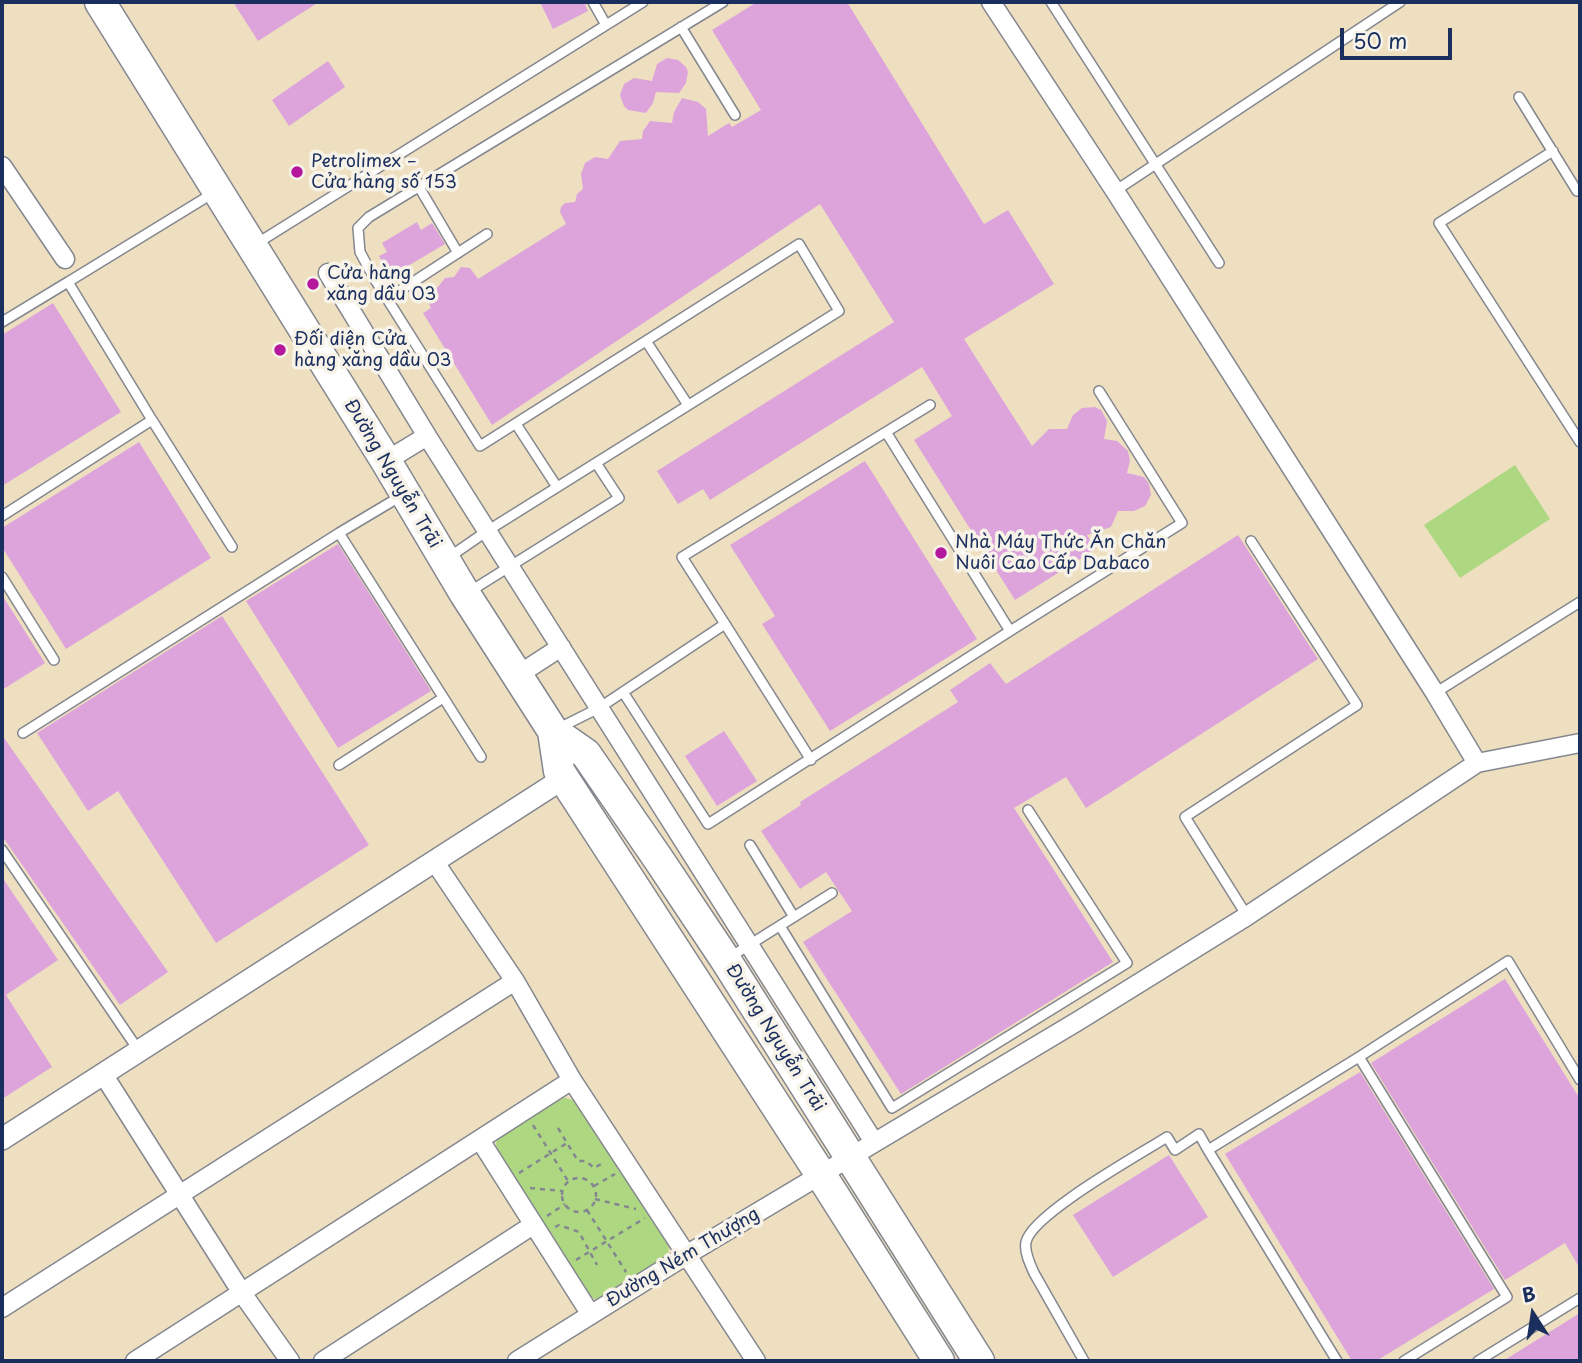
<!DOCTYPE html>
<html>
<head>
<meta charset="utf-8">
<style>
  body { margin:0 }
  #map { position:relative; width:1582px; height:1363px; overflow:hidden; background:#eedfc0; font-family:"Playpen Sans",sans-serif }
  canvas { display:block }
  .frame { position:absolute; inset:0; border:4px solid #1b2f5e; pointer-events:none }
  .north { position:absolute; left:1498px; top:1279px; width:70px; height:70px; -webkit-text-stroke:5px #f7f3e8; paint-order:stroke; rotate:348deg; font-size:19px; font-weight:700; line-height:28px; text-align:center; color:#1b2f5e }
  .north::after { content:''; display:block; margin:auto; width:24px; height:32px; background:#1b2f5e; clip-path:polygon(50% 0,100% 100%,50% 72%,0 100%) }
  .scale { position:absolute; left:1340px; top:28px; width:112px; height:32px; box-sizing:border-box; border:4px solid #1b2f5e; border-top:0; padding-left:9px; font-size:21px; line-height:24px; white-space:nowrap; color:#1b2f5e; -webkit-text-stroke:5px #f7f3e8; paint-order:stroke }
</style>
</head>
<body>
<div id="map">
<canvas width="1582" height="1363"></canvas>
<div class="frame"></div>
<div class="north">B</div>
<div class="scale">50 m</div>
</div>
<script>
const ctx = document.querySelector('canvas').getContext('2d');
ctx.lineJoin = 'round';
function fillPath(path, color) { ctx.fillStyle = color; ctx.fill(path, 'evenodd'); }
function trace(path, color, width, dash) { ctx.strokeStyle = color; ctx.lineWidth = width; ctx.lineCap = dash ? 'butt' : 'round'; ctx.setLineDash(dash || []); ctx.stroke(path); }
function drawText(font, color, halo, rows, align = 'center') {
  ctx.font = font + ' "Playpen Sans",sans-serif'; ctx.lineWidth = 7; ctx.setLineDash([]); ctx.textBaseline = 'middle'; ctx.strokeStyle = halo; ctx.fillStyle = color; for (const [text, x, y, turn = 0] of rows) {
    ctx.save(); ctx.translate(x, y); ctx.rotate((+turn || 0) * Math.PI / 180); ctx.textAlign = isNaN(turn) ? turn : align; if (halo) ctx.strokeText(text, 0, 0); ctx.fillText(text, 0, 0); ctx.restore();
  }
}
const green = new Path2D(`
  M 1515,465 L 1550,519 L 1460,578 L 1424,525 Z
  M 563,1097 L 579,1102 L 669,1244 L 668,1256 L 596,1299 L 585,1297 L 498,1156 L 496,1143 L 498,1138 Z`);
const building = new Path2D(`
  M 233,2 L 319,2 L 258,41 Z
  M 540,2 L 584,2 L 588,11 L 553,29 Z
  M 757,2 L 847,2 L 984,224 L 1008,210 L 1054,284 L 964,339 L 1032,446 L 1049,429 L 1067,429 L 1073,415 L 1082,408 L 1095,407 L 1101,410 L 1107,421 L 1104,439 L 1117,441 L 1128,451 L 1130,461 L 1127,473 L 1144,477 L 1149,484 L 1151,495 L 1145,506 L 1134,511 L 1118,511 L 1111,527 L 1087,535 L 1096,549 L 1015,600 L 914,440 L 952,416 L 922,367 L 710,500 L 703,489 L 678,504 L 657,471 L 894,322 L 820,204 L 492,425 L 423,313 L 431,308 L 426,297 L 428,289 L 438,287 L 445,278 L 454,277 L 461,267 L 470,268 L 478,279 L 566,224 L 560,212 L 561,207 L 565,203 L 575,202 L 577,194 L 583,189 L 581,174 L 585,163 L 595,157 L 608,159 L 620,141 L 642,139 L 643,131 L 650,121 L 672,123 L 674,112 L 682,98 L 698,102 L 706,109 L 708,136 L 729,123 L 732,127 L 761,110 L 712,30 Z
  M 667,58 L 678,60 L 686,67 L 688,72 L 686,83 L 679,93 L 656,92 L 653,103 L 646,113 L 628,110 L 624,106 L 620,95 L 624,84 L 634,78 L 652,81 L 657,64 Z
  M 328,61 L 345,87 L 289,126 L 272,100 Z
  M 417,222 L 421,230 L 432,223 L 445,244 L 391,276 L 379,256 L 387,252 L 382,243 Z
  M 53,303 L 121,412 L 2,486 L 2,335 Z
  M 139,442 L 211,558 L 66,649 L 2,547 L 2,528 Z
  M 865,461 L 977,639 L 830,731 L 762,624 L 775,616 L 730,545 Z
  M 1238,535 L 1318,659 L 1086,808 L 1066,777 L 1014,808 L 1113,962 L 901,1094 L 803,942 L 852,911 L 826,872 L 800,889 L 761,831 L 801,805 L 800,802 L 958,702 L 950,690 L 990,663 L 1006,684 Z
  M 338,544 L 431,691 L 338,748 L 246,601 Z
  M 2,595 L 45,663 L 2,690 Z
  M 222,616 L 369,845 L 216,943 L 118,791 L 88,811 L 37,733 Z
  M 724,731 L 757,781 L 717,806 L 685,756 Z
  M 2,735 L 168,972 L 120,1005 L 2,836 Z
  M 2,877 L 58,960 L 6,995 L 52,1067 L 2,1099 Z
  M 1505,979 L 1580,1099 L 1580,1269 L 1565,1243 L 1505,1280 L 1371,1063 Z
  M 1360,1072 L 1494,1289 L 1376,1361 L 1352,1361 L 1225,1154 Z
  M 1169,1155 L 1208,1217 L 1113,1277 L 1073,1215 Z
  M 1580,1313 L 1580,1361 L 1503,1361 Z`);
const path = new Path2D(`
  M 533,1125 L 568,1181
  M 558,1128 L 578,1161 L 586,1161 L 594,1168 L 605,1162
  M 519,1173 L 567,1143
  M562 1195a17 17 0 1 1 34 0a17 17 0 1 1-34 0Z
  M 594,1186 L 615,1174
  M 530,1188 L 562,1191
  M 595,1199 L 636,1209
  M 587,1210 L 626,1272
  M 547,1216 L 565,1204
  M 555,1227 L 559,1225 L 579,1232 L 597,1265
  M 576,1260 L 645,1218`);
const service = new Path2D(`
  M 593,2 L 606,25
  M 1051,2 L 1219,263
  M 681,27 L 735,115
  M 1519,97 L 1577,191 L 1580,189
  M 1553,151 L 1439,223 L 1580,442
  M 419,187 L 458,253
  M 1115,191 L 1400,2
  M 256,244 L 643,2
  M 387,299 L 487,234
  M 2,322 L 68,282
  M 646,341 L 688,405
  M 152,420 L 232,547
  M 516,424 L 557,487
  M 2,516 L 152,420 L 68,282 L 215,192
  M 339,533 L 481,757
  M 448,558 L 487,531 L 839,311 L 799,244 L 480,446 L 374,278 L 360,252 L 358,228 L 369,217 L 723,2
  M 2,577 L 54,660
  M 469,592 L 619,498 L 596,463
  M 725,624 L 682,557 L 930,405
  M 1010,631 L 1182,523 L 1099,391
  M 623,692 L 708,824 L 1010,631 L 886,432
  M 1435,693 L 1580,602
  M 557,729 L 599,708 L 725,624 L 811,760
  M 23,733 L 339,533 L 401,496
  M 339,765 L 443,698
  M 750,845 L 794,917
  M 2,850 L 139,1051
  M 1247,916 L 1185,817 L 1357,705 L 1251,541
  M 780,926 L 892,1108 L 1127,963 L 1028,810
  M 730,957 L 832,893
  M 1359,1057 L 1507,1297 L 1404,1361
  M 1208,1150 L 1337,1361
  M 1084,1361 L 1034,1273 C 1030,1264 1024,1252 1026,1242 C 1032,1214 1139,1155 1167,1137 L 1175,1150 L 1199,1134 L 1208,1150 L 1359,1057 L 1508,961 L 1580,1080
  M 1478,1361 L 1580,1298`);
const minor = new Path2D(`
  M 991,2 L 1115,191 L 1435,693 L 1477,763
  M 2,166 L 65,259
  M 328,273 L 427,436
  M 386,461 L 427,436 L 874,1142
  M 518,675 L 561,647
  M 434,861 L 515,981 L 572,1080 L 756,1361
  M 103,1074 L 242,1293 L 290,1361
  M 480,1140 L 591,1315
  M 2,1308 L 515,981
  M 135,1361 L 572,1080
  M 323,1361 L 533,1225
  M 517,1361 L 688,1254 L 1078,1021 L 1247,916 L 1477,763 L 1580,743`);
const tertiary = new Path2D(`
  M 2,1139 L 564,778`);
const trunk = new Path2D(`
  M 100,2 L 386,461 L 465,594 L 553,731 L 559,771 L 821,1175 L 939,1361
  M 553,731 L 586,754 L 659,860 L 725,959 L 979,1361`);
const markers = [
  [297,172,7,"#b5179e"],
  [313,284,7,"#b5179e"],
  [280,350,7,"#b5179e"],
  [941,553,7,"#b5179e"]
];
const poiNames = [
  ["Petrolimex –",311,162],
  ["Cửa hàng số 153",311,183],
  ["Cửa hàng",327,274],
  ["xăng dầu 03",327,295],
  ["Đối diện Cửa",294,340],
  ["hàng xăng dầu 03",294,361],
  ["Nhà Máy Thức Ăn Chăn",955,543],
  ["Nuôi Cao Cấp Dabaco",955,564]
];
const streetNames = [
  ["Đường Nguyễn Trãi",392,474,59],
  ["Đường Nguyễn Trãi",775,1038,58],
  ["Đường Ném Thượng",683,1258,-31]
];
fillPath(green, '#aed782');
fillPath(building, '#dda4dc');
trace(service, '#84878f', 12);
trace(minor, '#84878f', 21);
trace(tertiary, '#84878f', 24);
trace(trunk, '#84878f', 33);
trace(path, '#84878f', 2.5, [5, 5]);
trace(service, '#fff', 9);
trace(minor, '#fff', 18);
trace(tertiary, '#fff', 21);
trace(trunk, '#fff', 30);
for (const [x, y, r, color] of markers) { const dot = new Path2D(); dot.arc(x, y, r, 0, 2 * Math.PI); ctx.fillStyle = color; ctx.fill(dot); trace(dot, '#f7f3e8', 2.5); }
drawText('18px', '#1b2f5e', '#f7f3e8', poiNames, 'left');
drawText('18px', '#1b2f5e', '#f7f3e8', streetNames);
</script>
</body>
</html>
